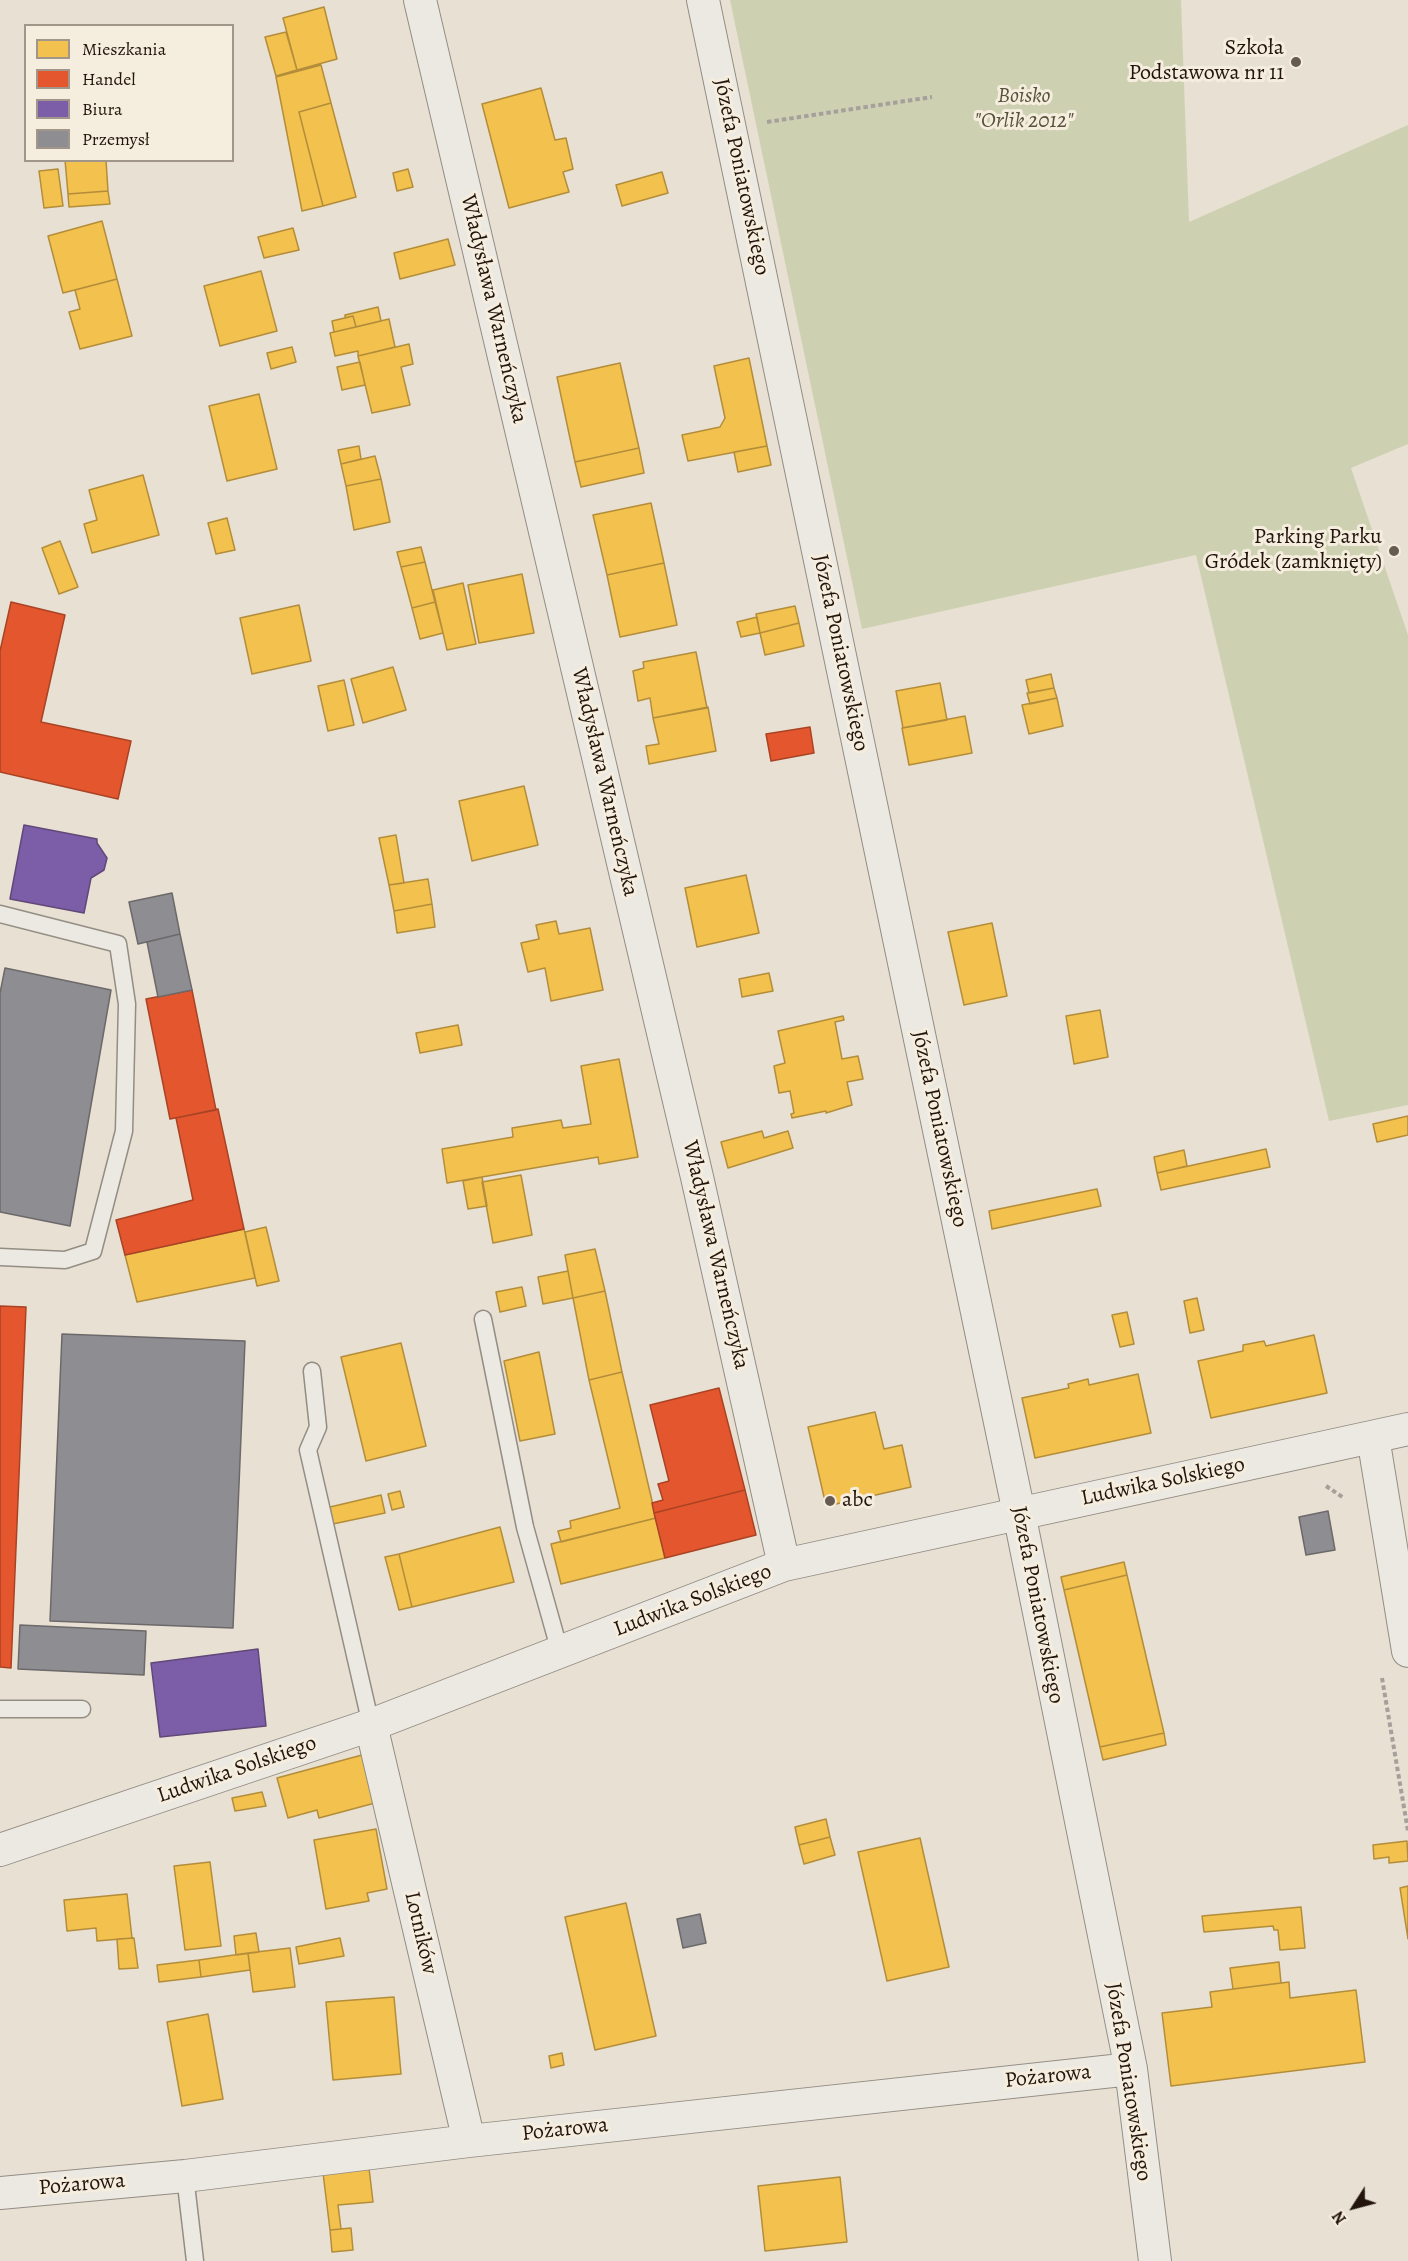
<!DOCTYPE html>
<html>
<head>
<meta charset="utf-8">
<style>
  body { margin:0 }
  #map { position:relative; width:1408px; height:2261px; overflow:hidden; background:#e8e0d2; font-family:Alegreya,serif }
  canvas { display:block }
  .legend { position:absolute; left:24px; top:24px; width:210px; height:138px; box-sizing:border-box; background:#f5eddd; border:2px solid #a19689; margin:0; padding:8px 10px; list-style:none; font-size:18px; color:#23140c }
  .legend li { display:flex; align-items:center; gap:12px; height:30px }
  .legend b { width:30px; border:2px solid #a19689 }
  .north { position:absolute; left:1324px; top:2177px; width:60px; height:60px; -webkit-text-stroke:4px #f5eddd; paint-order:stroke; rotate:234deg; font-size:16px; font-weight:700; line-height:24px; text-align:center; color:#23140c }
  .north::after { content:''; display:block; margin:auto; width:21px; height:27px; background:#23140c; clip-path:polygon(50% 0,100% 100%,50% 72%,0 100%) }
</style>
</head>
<body>
<div id="map">
<canvas width="1408" height="2261"></canvas>
<ul class="legend">
<li><b style="height:16px;background:#f2c14e"></b>Mieszkania</li>
<li><b style="height:16px;background:#e4572e"></b>Handel</li>
<li><b style="height:16px;background:#7b5ea7"></b>Biura</li>
<li><b style="height:16px;background:#8d8d92"></b>Przemysł</li>
</ul>
<div class="north">N</div>
</div>
<script>
const ctx = document.querySelector('canvas').getContext('2d');
ctx.lineJoin = 'round';
function fillPath(path, color) { ctx.fillStyle = color; ctx.fill(path, 'evenodd'); }
function trace(path, color, width, dash) { ctx.strokeStyle = color; ctx.lineWidth = width; ctx.lineCap = dash ? 'butt' : 'round'; ctx.setLineDash(dash || []); ctx.stroke(path); }
function drawText(font, color, halo, rows, align = 'center') {
  ctx.font = font + ' Alegreya,serif'; ctx.lineWidth = 6; ctx.setLineDash([]); ctx.textBaseline = 'middle'; ctx.strokeStyle = halo; ctx.fillStyle = color; for (const [text, x, y, turn = 0] of rows) {
    ctx.save(); ctx.translate(x, y); ctx.rotate((+turn || 0) * Math.PI / 180); ctx.textAlign = isNaN(turn) ? turn : align; if (halo) ctx.strokeText(text, 0, 0); ctx.fillText(text, 0, 0); ctx.restore();
  }
}
const green = new Path2D(`
  M 730,0 L 1181,0 L 1189,222 L 1408,125 L 1408,444 L 1351,468 L 1408,635 L 1408,1105 L 1329,1121 L 1196,555 L 862,629 Z`);
const homes = new Path2D(`
  M 324,7 L 337,59 L 297,70 L 283,18 Z
  M 286,32 L 297,70 L 276,76 L 265,37 Z
  M 321,65 L 331,103 L 299,112 L 323,206 L 302,211 L 276,77 Z
  M 541,88 L 555,140 L 566,138 L 573,169 L 563,172 L 569,192 L 509,208 L 482,104 Z
  M 331,103 L 356,197 L 323,206 L 299,112 Z
  M 65,160 L 106,160 L 108,191 L 68,194 Z
  M 58,169 L 63,206 L 44,208 L 39,171 Z
  M 408,169 L 413,187 L 397,191 L 393,173 Z
  M 662,172 L 668,193 L 622,206 L 616,185 Z
  M 108,191 L 110,204 L 69,207 L 68,194 Z
  M 102,221 L 117,279 L 63,293 L 48,236 Z
  M 293,228 L 299,250 L 264,258 L 258,237 Z
  M 448,239 L 455,265 L 400,279 L 394,253 Z
  M 261,271 L 277,331 L 220,346 L 204,286 Z
  M 117,279 L 132,336 L 80,349 L 69,312 L 80,309 L 75,290 Z
  M 378,307 L 381,321 L 356,327 L 353,316 L 345,318 L 345,315 Z
  M 353,316 L 356,327 L 334,332 L 332,321 Z
  M 389,319 L 395,347 L 358,356 L 358,351 L 335,356 L 330,333 Z
  M 409,344 L 413,364 L 401,367 L 410,405 L 372,413 L 358,356 Z
  M 292,347 L 296,362 L 271,369 L 267,353 Z
  M 749,358 L 767,446 L 688,461 L 682,435 L 720,427 L 725,418 L 714,366 Z
  M 360,362 L 365,385 L 342,390 L 337,367 Z
  M 620,363 L 639,448 L 575,462 L 557,377 Z
  M 259,394 L 277,469 L 227,481 L 209,406 Z
  M 359,446 L 361,459 L 341,464 L 338,450 Z
  M 767,446 L 771,465 L 738,472 L 734,452 Z
  M 639,448 L 644,473 L 581,487 L 575,462 Z
  M 375,456 L 381,479 L 346,486 L 341,464 Z
  M 143,475 L 159,535 L 92,553 L 84,524 L 97,520 L 89,490 Z
  M 381,479 L 390,522 L 354,530 L 346,486 Z
  M 651,503 L 664,563 L 607,575 L 593,515 Z
  M 227,518 L 235,550 L 216,554 L 208,523 Z
  M 60,541 L 78,587 L 59,594 L 42,548 Z
  M 421,547 L 425,562 L 401,567 L 397,552 Z
  M 425,562 L 435,602 L 412,608 L 401,567 Z
  M 664,563 L 677,625 L 620,637 L 607,575 Z
  M 522,574 L 534,633 L 479,643 L 468,585 Z
  M 463,583 L 476,644 L 447,650 L 433,590 Z
  M 435,602 L 443,633 L 420,639 L 412,608 Z
  M 299,605 L 311,661 L 252,674 L 240,618 Z
  M 795,606 L 799,623 L 760,633 L 756,614 Z
  M 757,617 L 760,633 L 741,637 L 737,622 Z
  M 799,623 L 804,646 L 765,655 L 760,633 Z
  M 696,652 L 707,708 L 653,718 L 650,698 L 638,701 L 633,671 L 644,668 L 643,662 Z
  M 393,667 L 406,710 L 363,723 L 351,679 Z
  M 1051,674 L 1054,688 L 1029,693 L 1026,680 Z
  M 344,680 L 354,725 L 328,731 L 318,686 Z
  M 940,683 L 947,720 L 903,728 L 896,691 Z
  M 1054,688 L 1057,698 L 1030,704 L 1027,693 Z
  M 1057,698 L 1063,726 L 1029,734 L 1022,705 Z
  M 708,707 L 716,751 L 649,764 L 646,746 L 659,744 L 653,718 Z
  M 965,716 L 972,753 L 909,765 L 902,728 Z
  M 524,786 L 538,845 L 472,861 L 459,801 Z
  M 396,835 L 404,883 L 389,885 L 379,838 Z
  M 746,875 L 759,933 L 697,947 L 685,888 Z
  M 428,879 L 432,904 L 394,911 L 389,885 Z
  M 432,904 L 435,927 L 397,933 L 394,911 Z
  M 556,921 L 559,934 L 590,928 L 603,990 L 551,1001 L 545,968 L 528,972 L 521,943 L 539,939 L 536,925 Z
  M 992,923 L 1007,996 L 964,1005 L 948,932 Z
  M 769,973 L 773,991 L 742,997 L 739,979 Z
  M 1100,1010 L 1108,1057 L 1074,1064 L 1066,1016 Z
  M 843,1016 L 844,1020 L 835,1022 L 842,1059 L 858,1056 L 863,1079 L 847,1082 L 852,1105 L 826,1113 L 826,1111 L 792,1118 L 791,1114 L 794,1113 L 790,1091 L 779,1093 L 774,1066 L 785,1063 L 778,1031 Z
  M 458,1025 L 462,1045 L 420,1053 L 416,1033 Z
  M 619,1059 L 638,1157 L 599,1164 L 598,1157 L 447,1183 L 442,1149 L 513,1137 L 512,1128 L 561,1120 L 563,1128 L 591,1124 L 581,1066 Z
  M 1408,1116 L 1408,1135 L 1377,1142 L 1373,1124 Z
  M 762,1131 L 764,1138 L 788,1131 L 793,1148 L 728,1168 L 721,1142 Z
  M 1266,1149 L 1270,1167 L 1161,1190 L 1157,1173 Z
  M 1184,1150 L 1187,1166 L 1157,1173 L 1154,1157 Z
  M 521,1175 L 532,1235 L 493,1243 L 482,1182 Z
  M 482,1177 L 487,1206 L 468,1209 L 463,1181 Z
  M 1097,1189 L 1101,1206 L 992,1229 L 989,1211 Z
  M 266,1227 L 279,1281 L 257,1286 L 245,1232 Z
  M 244,1229 L 255,1278 L 137,1302 L 125,1255 Z
  M 595,1249 L 605,1291 L 573,1298 L 565,1255 Z
  M 568,1271 L 573,1298 L 543,1304 L 538,1277 Z
  M 522,1287 L 526,1306 L 500,1312 L 496,1292 Z
  M 605,1291 L 622,1372 L 589,1380 L 573,1298 Z
  M 1197,1298 L 1204,1330 L 1190,1333 L 1184,1301 Z
  M 1127,1312 L 1134,1344 L 1120,1347 L 1112,1315 Z
  M 1314,1335 L 1327,1393 L 1211,1418 L 1198,1361 L 1243,1351 L 1243,1345 L 1264,1341 L 1266,1346 Z
  M 401,1343 L 426,1446 L 366,1461 L 341,1357 Z
  M 539,1352 L 555,1434 L 520,1441 L 504,1361 Z
  M 622,1372 L 656,1518 L 561,1542 L 558,1531 L 571,1528 L 570,1521 L 620,1508 L 589,1380 Z
  M 1138,1374 L 1151,1433 L 1035,1458 L 1022,1398 L 1069,1388 L 1068,1384 L 1088,1379 L 1089,1385 Z
  M 875,1412 L 884,1449 L 902,1445 L 911,1487 L 836,1504 L 824,1497 L 808,1427 Z
  M 400,1491 L 404,1507 L 392,1510 L 388,1494 Z
  M 381,1495 L 385,1513 L 333,1524 L 330,1507 Z
  M 656,1518 L 665,1558 L 561,1584 L 551,1544 Z
  M 500,1527 L 514,1582 L 412,1607 L 399,1554 Z
  M 399,1554 L 412,1607 L 399,1610 L 385,1557 Z
  M 1124,1562 L 1127,1575 L 1064,1590 L 1061,1577 Z
  M 1127,1575 L 1164,1733 L 1100,1747 L 1064,1590 Z
  M 1164,1733 L 1166,1745 L 1103,1760 L 1100,1747 Z
  M 362,1755 L 375,1803 L 319,1818 L 317,1810 L 288,1818 L 277,1778 Z
  M 262,1792 L 266,1806 L 235,1811 L 232,1798 Z
  M 826,1819 L 830,1837 L 799,1845 L 795,1827 Z
  M 376,1829 L 387,1889 L 367,1893 L 369,1901 L 326,1909 L 314,1840 Z
  M 830,1837 L 835,1855 L 804,1864 L 799,1845 Z
  M 920,1838 L 949,1967 L 887,1981 L 858,1852 Z
  M 1407,1841 L 1408,1861 L 1389,1863 L 1389,1857 L 1374,1859 L 1373,1845 Z
  M 210,1862 L 221,1946 L 185,1950 L 174,1866 Z
  M 1408,1886 L 1408,1939 L 1400,1888 Z
  M 127,1894 L 132,1938 L 97,1941 L 96,1928 L 67,1931 L 64,1900 Z
  M 626,1903 L 656,2036 L 595,2050 L 565,1917 Z
  M 1301,1907 L 1305,1948 L 1280,1950 L 1278,1930 L 1274,1930 L 1273,1926 L 1204,1932 L 1202,1916 Z
  M 256,1933 L 259,1952 L 236,1955 L 234,1936 Z
  M 134,1938 L 138,1968 L 119,1969 L 117,1939 Z
  M 340,1938 L 344,1956 L 299,1964 L 296,1947 Z
  M 290,1948 L 295,1987 L 253,1992 L 248,1953 Z
  M 248,1953 L 250,1970 L 201,1977 L 199,1960 Z
  M 199,1960 L 201,1977 L 159,1982 L 157,1965 Z
  M 1279,1962 L 1281,1983 L 1233,1989 L 1230,1968 Z
  M 1289,1982 L 1290,1998 L 1356,1990 L 1365,2062 L 1171,2086 L 1162,2013 L 1212,2007 L 1210,1992 Z
  M 394,1997 L 401,2074 L 333,2080 L 326,2002 Z
  M 208,2014 L 223,2099 L 182,2106 L 167,2022 Z
  M 562,2053 L 564,2065 L 551,2068 L 549,2056 Z
  M 369,2168 L 373,2202 L 338,2205 L 341,2229 L 330,2230 L 323,2173 Z
  M 840,2177 L 847,2242 L 765,2251 L 758,2186 Z
  M 351,2228 L 353,2250 L 332,2252 L 330,2230 Z`);
const shops = new Path2D(`
  M 11,602 L 65,615 L 41,722 L 131,741 L 118,799 L 0,772 L 0,651 Z
  M 810,727 L 814,753 L 771,761 L 766,734 Z
  M 192,990 L 216,1110 L 170,1119 L 146,999 Z
  M 218,1109 L 244,1229 L 125,1255 L 116,1220 L 193,1200 L 176,1118 Z
  M 0,1306 L 26,1307 L 11,1668 L 0,1667 Z
  M 719,1388 L 745,1490 L 654,1513 L 652,1503 L 663,1500 L 658,1484 L 669,1481 L 650,1405 Z
  M 745,1490 L 756,1535 L 665,1558 L 654,1513 Z`);
const offices = new Path2D(`
  M 24,825 L 97,839 L 97,843 L 107,858 L 104,870 L 91,878 L 84,913 L 10,899 Z
  M 258,1649 L 266,1726 L 160,1737 L 151,1663 Z`);
const industry = new Path2D(`
  M 172,893 L 180,934 L 138,944 L 129,902 Z
  M 180,934 L 192,990 L 158,997 L 147,942 Z
  M 5,968 L 111,990 L 70,1226 L 0,1212 L 0,993 Z
  M 62,1334 L 245,1341 L 233,1628 L 50,1621 Z
  M 1328,1511 L 1335,1550 L 1306,1555 L 1299,1517 Z
  M 20,1625 L 146,1631 L 144,1675 L 18,1669 Z
  M 700,1914 L 706,1943 L 683,1948 L 677,1919 Z`);
const path = new Path2D(`
  M 767,122 L 932,97
  M 1326,1486 L 1344,1498
  M 1382,1678 L 1408,1831`);
const service = new Path2D(`
  M 0,914 L 118,944 L 127,1004 L 124,1131 L 93,1251 L 65,1260 L 0,1257
  M 483,1319 L 525,1527 L 560,1652
  M 312,1371 L 318,1427 L 308,1450 L 371,1725
  M 0,1709 L 82,1709
  M 185,2176 L 195,2261`);
const minor = new Path2D(`
  M 420,0 L 697,1177 L 784,1565
  M 703,0 L 1019,1513 L 1131,2069 L 1155,2261
  M 1373,1437 L 1408,1651
  M 371,1725 L 469,2141
  M 0,1850 L 371,1725 L 784,1565 L 1408,1429
  M 0,2193 L 185,2176 L 469,2141 L 1131,2069`);
const markers = [
  [1296,62,6,"#685b51"],
  [1394,551,6,"#685b51"],
  [830,1501,6,"#685b51"]
];
const poiNames = [
  ["Szkoła",1284,49],
  ["Podstawowa nr 11",1284,74],
  ["Parking Parku",1382,538],
  ["Gródek (zamknięty)",1382,563],
  ["abc",842,1501,"left"]
];
const parkNames = [
  ["Boisko",1024,97],
  ["\"Orlik 2012\"",1024,122]
];
const streetNames = [
  ["Józefa Poniatowskiego",741,177,78],
  ["Władysława Warneńczyka",493,309,77],
  ["Józefa Poniatowskiego",840,653,78],
  ["Władysława Warneńczyka",604,782,77],
  ["Józefa Poniatowskiego",939,1129,78],
  ["Władysława Warneńczyka",715,1255,77],
  ["Ludwika Solskiego",1163,1482,-12],
  ["Ludwika Solskiego",693,1601,-21],
  ["Józefa Poniatowskiego",1037,1605,79],
  ["Ludwika Solskiego",237,1770,-19],
  ["Lotników",420,1933,77],
  ["Pożarowa",1048,2077,-6],
  ["Józefa Poniatowskiego",1128,2082,81],
  ["Pożarowa",565,2130,-6],
  ["Pożarowa",82,2185,-5]
];
fillPath(green, '#cdd1b2');
fillPath(homes, '#f2c14e');
trace(homes, '#b48d3a', 1.5);
fillPath(shops, '#e4572e');
trace(shops, '#aa4324', 1.5);
fillPath(offices, '#7b5ea7');
trace(offices, '#614878', 1.5);
fillPath(industry, '#8d8d92');
trace(industry, '#6d696a', 1.5);
trace(service, '#938d84', 19);
trace(minor, '#938d84', 34);
trace(path, '#a5a09b', 4, [4.5, 3]);
trace(service, '#ece8e2', 16);
trace(minor, '#ece8e2', 32);
for (const [x, y, r, color] of markers) { const dot = new Path2D(); dot.arc(x, y, r, 0, 2 * Math.PI); ctx.fillStyle = color; ctx.fill(dot); trace(dot, '#f5eddd', 2); }
drawText('22px', '#23140c', '#f5eddd', poiNames, 'right');
drawText('italic 22px', '#57523d', '#f5eddd', parkNames);
drawText('22px', '#23140c', '#f5eddd', streetNames);
</script>
</body>
</html>
